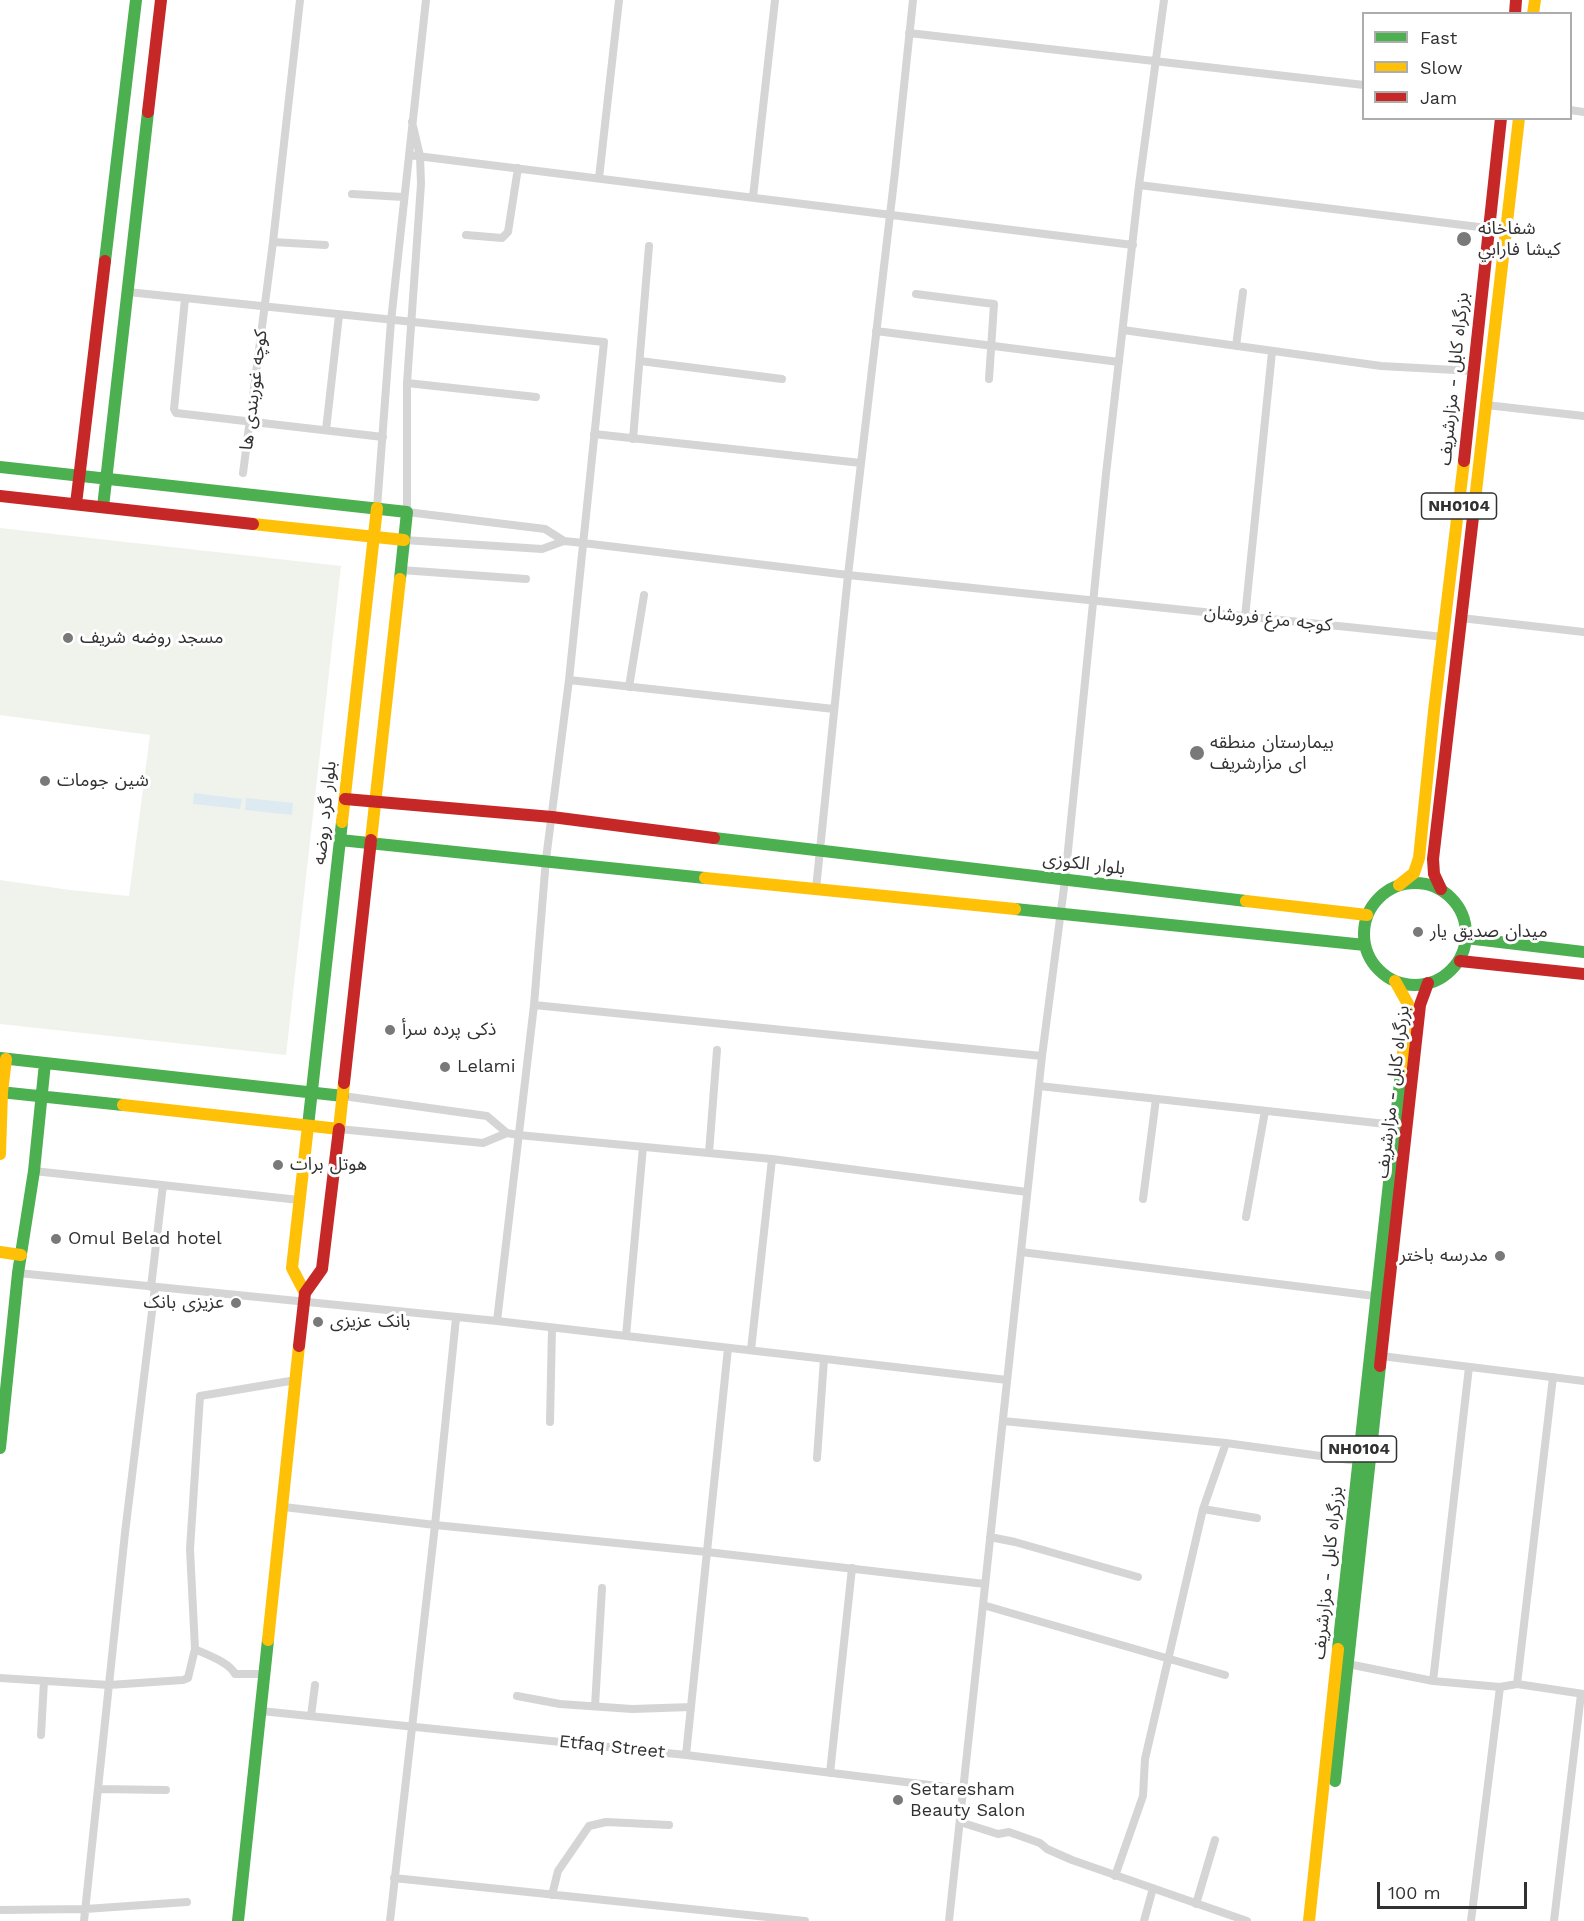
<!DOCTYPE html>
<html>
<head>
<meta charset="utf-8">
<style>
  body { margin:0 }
  #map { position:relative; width:1584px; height:1921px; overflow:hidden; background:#fff; font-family:"Work Sans",sans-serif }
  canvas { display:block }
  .legend { position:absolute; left:1362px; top:12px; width:210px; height:108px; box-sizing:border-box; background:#fff; border:2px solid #adadad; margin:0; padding:8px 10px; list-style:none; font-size:18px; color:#313131 }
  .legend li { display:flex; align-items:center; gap:12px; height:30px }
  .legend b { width:30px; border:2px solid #adadad }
  .scale { position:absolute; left:1377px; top:1882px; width:150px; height:27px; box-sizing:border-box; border:3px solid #313131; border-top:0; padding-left:8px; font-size:18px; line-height:21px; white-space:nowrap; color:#313131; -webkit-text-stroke:4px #fff; paint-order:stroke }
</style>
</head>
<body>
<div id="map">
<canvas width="1584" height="1921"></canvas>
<ul class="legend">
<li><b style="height:8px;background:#4caf50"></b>Fast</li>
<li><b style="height:8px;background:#ffc107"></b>Slow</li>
<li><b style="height:8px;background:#c62828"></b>Jam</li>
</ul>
<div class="scale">100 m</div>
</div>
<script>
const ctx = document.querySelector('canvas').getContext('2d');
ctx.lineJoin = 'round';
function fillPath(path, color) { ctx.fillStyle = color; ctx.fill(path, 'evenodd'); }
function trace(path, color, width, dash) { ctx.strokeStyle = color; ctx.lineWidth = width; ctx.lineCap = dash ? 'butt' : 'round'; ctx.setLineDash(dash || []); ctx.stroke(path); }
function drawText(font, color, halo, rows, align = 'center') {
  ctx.font = font + ' "Work Sans","Noto Sans Arabic",sans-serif'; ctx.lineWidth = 6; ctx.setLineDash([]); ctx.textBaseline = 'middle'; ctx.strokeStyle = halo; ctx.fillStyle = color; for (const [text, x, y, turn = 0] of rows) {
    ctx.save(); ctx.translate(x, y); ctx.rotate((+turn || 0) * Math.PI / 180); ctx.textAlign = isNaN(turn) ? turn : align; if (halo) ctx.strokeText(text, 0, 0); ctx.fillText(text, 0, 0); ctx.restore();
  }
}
const green = new Path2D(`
  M 0,528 L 341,566 L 286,1055 L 0,1024 L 0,880 L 70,890 L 129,896 L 150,735 L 0,715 Z`);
const water = new Path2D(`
  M 194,793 L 242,799 L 240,809 L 193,804 Z
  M 246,798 L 293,803 L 292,815 L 245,810 Z`);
const street = new Path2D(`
  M 909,33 L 1364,85
  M 1570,110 L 1584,112
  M 412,122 L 420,156 L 421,184 L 407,383 L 407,512 L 545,529 L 564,541 L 583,543 L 848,575 L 1444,637
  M 409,155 L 1133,245
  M 599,178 L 619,0
  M 1139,185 L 1487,228
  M 352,194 L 403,197
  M 753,197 L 775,0
  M 466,235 L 502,238 L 508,232 L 518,168
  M 273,242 L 325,245
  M 128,292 L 604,342 L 569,680 L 546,859 L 534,1005 L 497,1321
  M 916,294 L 994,304 L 989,379
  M 185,299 L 174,409 L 176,413 L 383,437
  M 1123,330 L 1381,366 L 1474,371
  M 876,331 L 1119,362
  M 1236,346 L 1243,292
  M 640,361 L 782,379
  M 407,383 L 536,397
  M 1486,405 L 1584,416
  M 326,430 L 339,315
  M 594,434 L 861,463
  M 633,439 L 649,246
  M 243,473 L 273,242 L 300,0
  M 377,508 L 391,321 L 426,0
  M 404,540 L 542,549 L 564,541
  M 401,570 L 526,579
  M 1245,617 L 1272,352
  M 1461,618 L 1584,632
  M 569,680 L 834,709
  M 629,687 L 644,595
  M 816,889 L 848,575 L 895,172 L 913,0
  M 534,1005 L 1042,1056
  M 1039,1086 L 1395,1125
  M 343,1096 L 487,1116 L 507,1133 L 518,1135 L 772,1159 L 1027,1192
  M 339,1129 L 483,1143 L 507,1133
  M 709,1153 L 717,1050
  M 34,1171 L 299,1200
  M 1143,1199 L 1156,1099
  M 1246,1217 L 1265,1111
  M 1021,1252 L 1375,1296
  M 18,1273 L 497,1321 L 1007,1380
  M 151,1287 L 163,1185
  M 626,1336 L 643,1147
  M 751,1350 L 772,1159
  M 1381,1356 L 1584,1381
  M 1003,1421 L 1226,1443 L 1357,1461
  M 550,1422 L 552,1328
  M 817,1458 L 824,1359
  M 284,1507 L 435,1525 L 707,1552 L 985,1584
  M 1203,1509 L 1257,1518
  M 990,1537 L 1015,1542 L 1138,1577
  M 983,1605 L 1225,1675
  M 195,1649 C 207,1655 229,1662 235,1674 L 265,1674
  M 1348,1664 L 1433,1681 L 1500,1687 L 1517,1684 L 1584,1694
  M 0,1678 L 109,1685 L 183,1680 L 188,1678 L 195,1649 L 190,1549 L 200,1396 L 296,1380
  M 1433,1681 L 1469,1367
  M 1517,1684 L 1553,1377
  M 517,1696 L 560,1704 L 632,1709 L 691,1707
  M 595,1706 L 602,1588
  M 261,1711 L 686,1755 L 962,1789
  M 311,1716 L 315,1685
  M 41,1735 L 44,1681
  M 686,1755 L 728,1348
  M 830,1773 L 852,1568
  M 98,1789 L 166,1790
  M 960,1822 L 998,1834 L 1009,1832 L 1040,1843 L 1047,1849 L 1072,1860 L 1247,1921
  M 1115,1876 L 1143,1796 L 1145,1759 L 1203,1509 L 1226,1443
  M 394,1878 L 805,1921
  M 552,1895 L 558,1871 L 589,1826 L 606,1822 L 669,1825
  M 1196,1904 L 1215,1840
  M 0,1910 L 85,1909 L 187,1902
  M 84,1921 L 125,1533 L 155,1287
  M 390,1921 L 435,1525 L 456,1318
  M 949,1921 L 1042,1056 L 1065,880 L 1106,474 L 1139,185 L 1164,0
  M 1144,1921 L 1153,1888
  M 1471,1921 L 1500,1687
  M 1554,1921 L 1581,1694`);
const fast = new Path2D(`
  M 105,261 L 136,0
  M 0,467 L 407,512 L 400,579
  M 103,507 L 148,112
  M 714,838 L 1246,901
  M 340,840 L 705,878
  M1364 934a51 51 0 1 1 102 0a51 51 0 1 1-102 0Z
  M 1015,909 L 1365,945
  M 1466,938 L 1584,952
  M 0,1058 L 343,1096
  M 0,1092 L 123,1105
  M 308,1126 L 342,822
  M 0,1448 L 18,1273 L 34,1171 L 45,1063
  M 1338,1649 L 1401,1073
  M 1335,1781 L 1380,1366
  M 238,1921 L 268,1640`);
const slow = new Path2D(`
  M 1533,14 L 1535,0
  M 1475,500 L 1519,118
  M 253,524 L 404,540
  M 342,822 L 377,508
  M 371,840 L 400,579
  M 705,878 L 1015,909
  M 1399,885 L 1414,873 L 1419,858 L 1434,711 L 1464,461
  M 1246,901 L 1367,915
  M 1395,981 L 1408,1004 L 1401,1073
  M 123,1105 L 339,1129 L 344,1083
  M 0,1154 L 2,1092 L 6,1059
  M 0,1252 L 21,1255
  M 305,1293 L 292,1268 L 308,1126
  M 268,1640 L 299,1346
  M 1309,1921 L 1338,1649`);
const jam = new Path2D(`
  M 1515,14 L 1516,0
  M 148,112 L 161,0
  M 1464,461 L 1501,118
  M 0,496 L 253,524
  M 76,504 L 105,261
  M 345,799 L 552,817 L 714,838
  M 1441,889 L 1434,874 L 1433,859 L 1475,500
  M 1460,961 L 1584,974
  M 344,1083 L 371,840
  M 299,1346 L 305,1293 L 322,1269 L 339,1129
  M 1380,1366 L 1420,1005 L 1428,983`);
const markers = [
  [1464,239,8,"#797979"],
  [68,638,6,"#797979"],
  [1197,753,8,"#797979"],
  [45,781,6,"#797979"],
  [1418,932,6,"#797979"],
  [390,1030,6,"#797979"],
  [445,1067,6,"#797979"],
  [278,1165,6,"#797979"],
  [56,1239,6,"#797979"],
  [1500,1256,6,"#797979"],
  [236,1303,6,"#797979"],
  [318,1322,6,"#797979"],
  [898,1800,6,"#797979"]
];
const shields = [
  [1459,506,75],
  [1359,1449,75]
];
const shieldNames = [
  ["NH0104",1459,506],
  ["NH0104",1359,1449]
];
const poiNames = [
  ["شفاخانه",1478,229],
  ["كيشا فارابي",1478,250],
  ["مسجد روضه شریف",80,638],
  ["بیمارستان منطقه",1210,743],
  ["ای مزارشریف",1210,764],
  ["شین جومات",57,781],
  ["میدان صدیق یار",1430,932],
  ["ذکی پرده سرأ",402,1030],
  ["Lelami",457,1067],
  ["هوتل برات",290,1165],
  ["Omul Belad hotel",68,1239],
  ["مدرسه باختر",1488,1256,"right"],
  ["عزیزی بانک",224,1303,"right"],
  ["بانک عزیزی",330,1322],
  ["Setaresham",910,1790],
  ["Beauty Salon",910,1811]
];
const streetNames = [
  ["بزرگراه کابل - مزارشریف",1454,379,-84],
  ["کوچه غوربندی ها",254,390,-83],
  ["كوجه مرغ فروشان",1268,619,6],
  ["بلوار گرد روضه",325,813,-84],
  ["بلوار الکوزی",1084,864,7],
  ["بزرگراه کابل - مزارشریف",1393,1092,-83],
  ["بزرگراه کابل - مزارشریف",1328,1573,-84],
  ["Etfaq Street",612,1747,6]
];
fillPath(green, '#f0f3ec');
fillPath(water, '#ddeaf1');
trace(street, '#d5d5d5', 8);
trace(fast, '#4caf50', 12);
trace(slow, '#ffc107', 12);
trace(jam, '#c62828', 12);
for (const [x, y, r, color] of markers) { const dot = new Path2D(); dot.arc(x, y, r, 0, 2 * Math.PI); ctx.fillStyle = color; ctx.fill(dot); trace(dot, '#fff', 2); }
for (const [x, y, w] of shields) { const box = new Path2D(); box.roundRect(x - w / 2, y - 13, w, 26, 4.5); ctx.fillStyle = '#fff'; ctx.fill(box); trace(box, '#313131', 1.5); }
drawText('bold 16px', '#313131', null, shieldNames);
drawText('18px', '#313131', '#fff', poiNames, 'left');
drawText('18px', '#313131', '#fff', streetNames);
</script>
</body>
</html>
